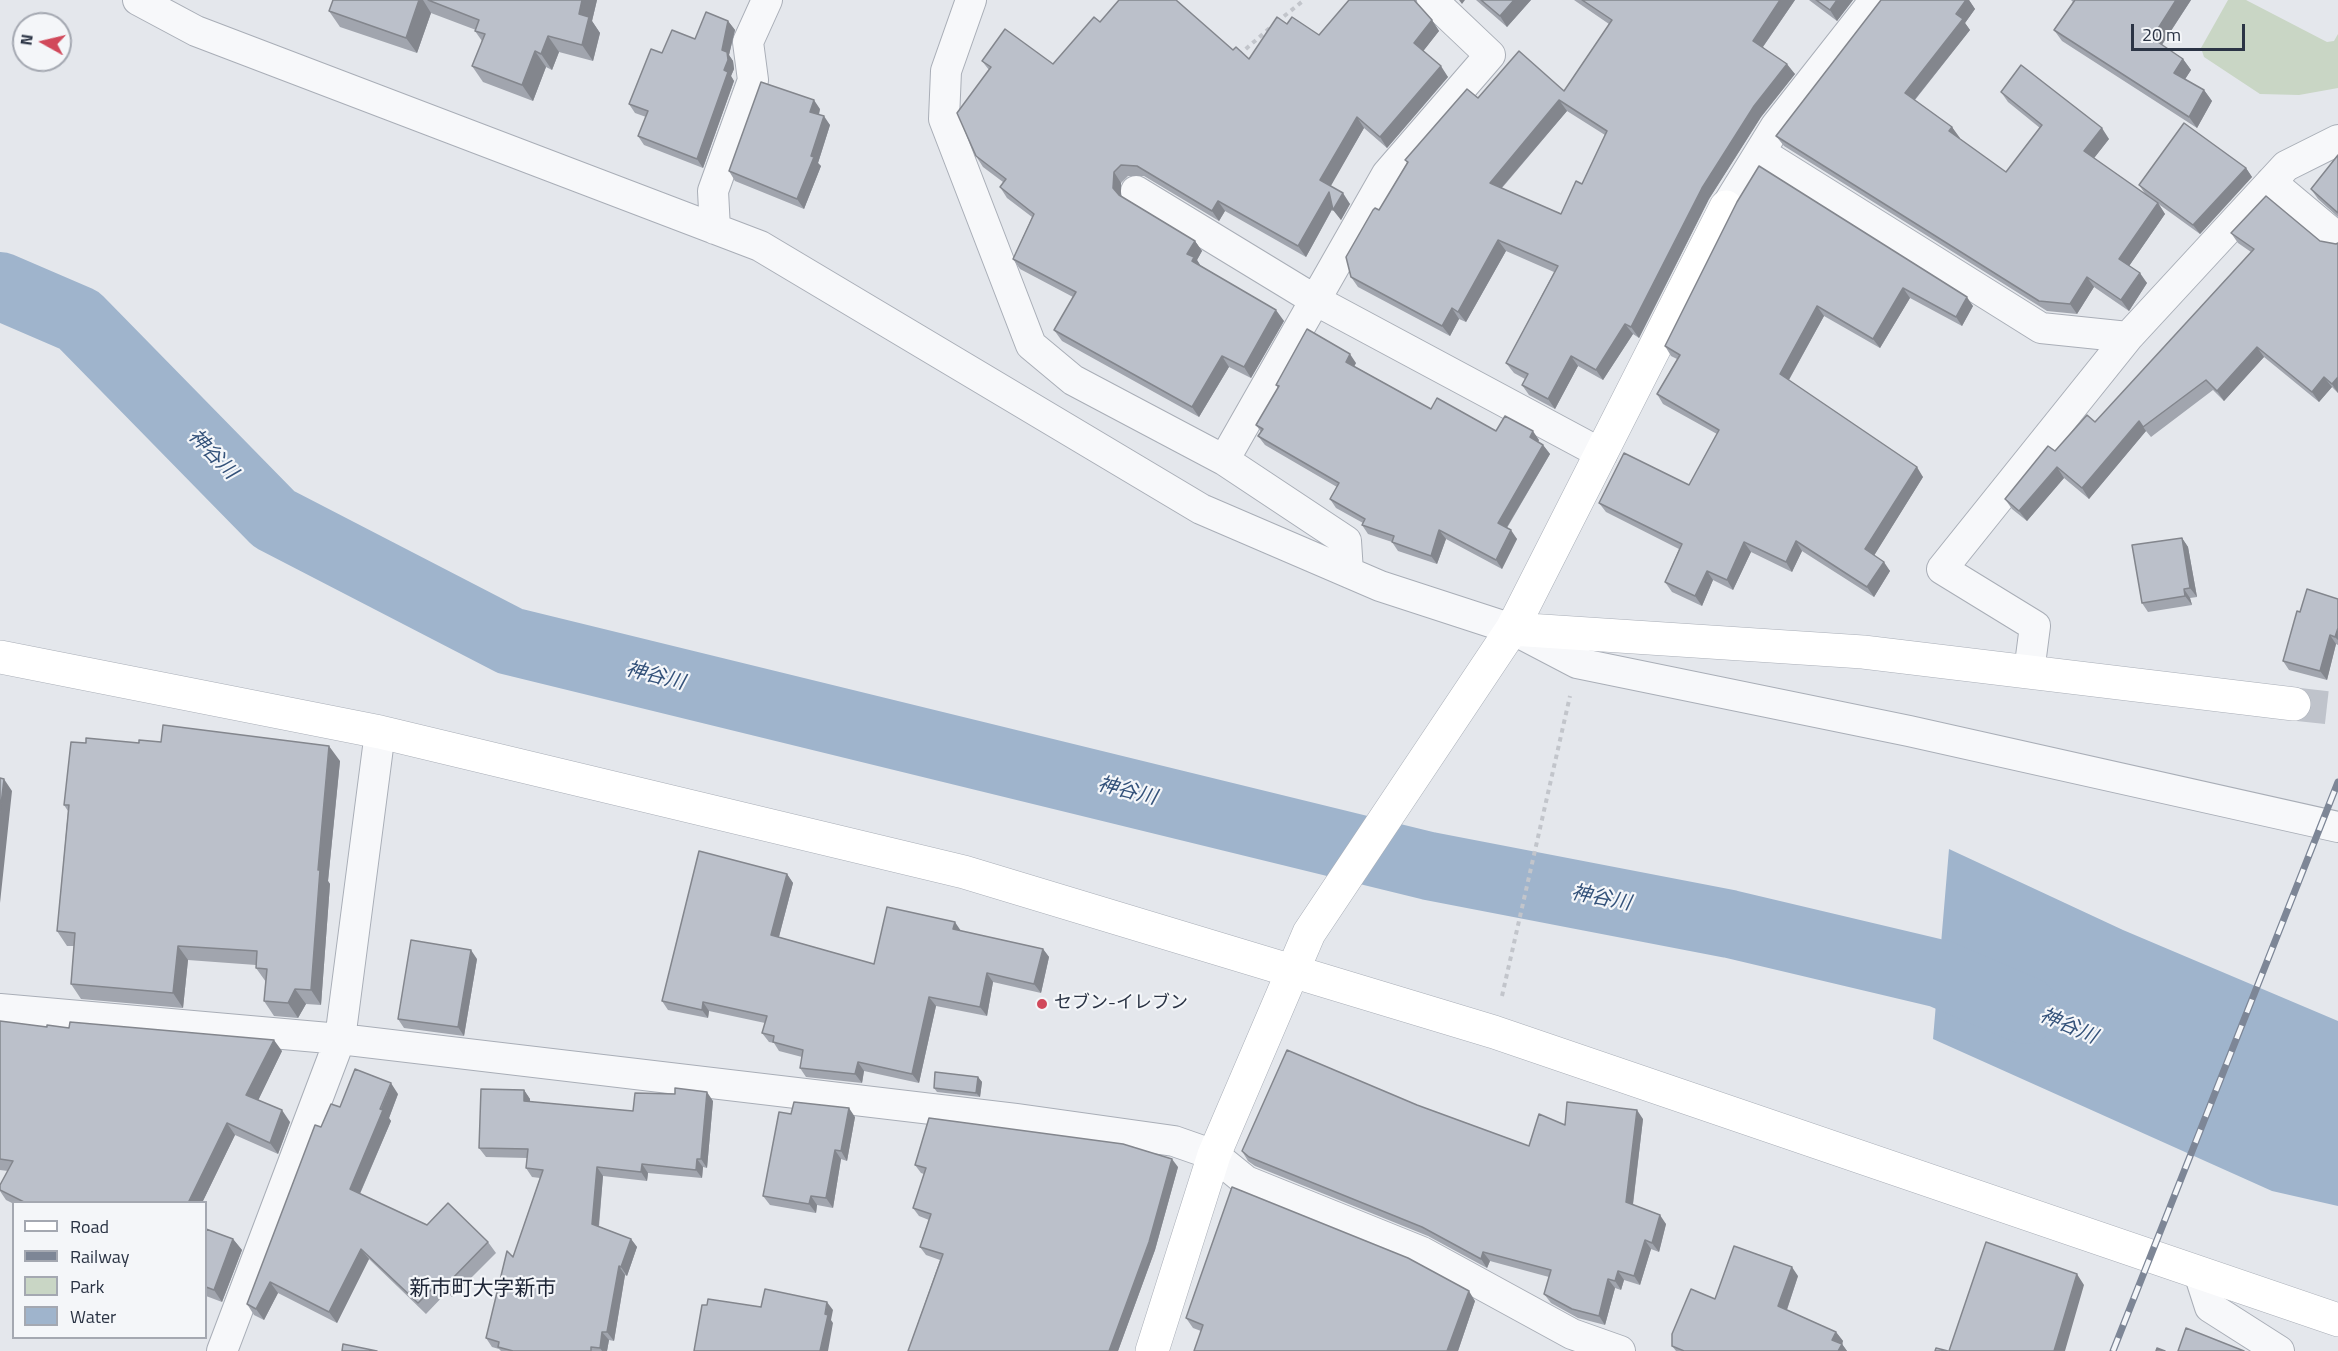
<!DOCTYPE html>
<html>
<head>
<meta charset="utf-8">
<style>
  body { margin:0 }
  #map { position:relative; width:2338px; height:1351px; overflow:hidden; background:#e4e7ec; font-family:"Titillium Web",sans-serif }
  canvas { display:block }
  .legend { position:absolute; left:12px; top:1201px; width:195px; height:138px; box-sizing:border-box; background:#f4f6f9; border:2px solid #a4a8b1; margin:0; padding:8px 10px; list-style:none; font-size:18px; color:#2b3445 }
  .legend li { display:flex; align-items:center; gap:12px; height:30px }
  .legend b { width:30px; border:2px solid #a4a8b1 }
  .north { position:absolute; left:12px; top:12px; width:60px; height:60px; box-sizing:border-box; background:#f4f6f9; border:2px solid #a4a8b1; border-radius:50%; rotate:278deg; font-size:16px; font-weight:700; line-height:24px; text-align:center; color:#2b3445 }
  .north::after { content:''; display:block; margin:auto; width:21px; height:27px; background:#d1495b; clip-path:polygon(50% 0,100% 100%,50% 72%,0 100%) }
  .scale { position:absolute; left:2131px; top:24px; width:114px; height:27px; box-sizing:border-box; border:3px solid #2b3445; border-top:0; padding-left:8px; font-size:18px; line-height:21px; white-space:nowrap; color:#2b3445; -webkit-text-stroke:4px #f4f6f9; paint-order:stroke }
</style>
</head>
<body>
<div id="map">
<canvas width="2338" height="1351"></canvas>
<ul class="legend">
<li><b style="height:8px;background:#fff"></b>Road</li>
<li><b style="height:8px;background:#7d8696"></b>Railway</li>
<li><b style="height:16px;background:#c9d6c5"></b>Park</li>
<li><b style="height:16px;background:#9fb4cc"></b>Water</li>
</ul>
<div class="north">N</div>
<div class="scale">20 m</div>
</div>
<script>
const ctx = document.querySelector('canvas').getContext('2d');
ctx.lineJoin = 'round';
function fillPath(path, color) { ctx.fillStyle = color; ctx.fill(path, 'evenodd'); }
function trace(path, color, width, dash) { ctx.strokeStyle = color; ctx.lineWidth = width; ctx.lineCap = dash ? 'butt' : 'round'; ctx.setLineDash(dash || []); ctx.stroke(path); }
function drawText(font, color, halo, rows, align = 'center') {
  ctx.font = font + ' "Titillium Web","Noto Sans JP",sans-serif'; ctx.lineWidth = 4.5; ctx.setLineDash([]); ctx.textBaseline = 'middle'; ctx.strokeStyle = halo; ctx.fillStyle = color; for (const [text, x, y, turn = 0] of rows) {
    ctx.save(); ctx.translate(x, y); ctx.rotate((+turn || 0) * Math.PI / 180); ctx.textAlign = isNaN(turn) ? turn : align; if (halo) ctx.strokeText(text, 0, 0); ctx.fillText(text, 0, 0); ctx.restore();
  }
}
const green = new Path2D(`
  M 2228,0 L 2246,0 L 2327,42 L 2334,41 L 2338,34 L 2338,88 L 2299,95 L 2260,94 L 2204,57 L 2201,48 Z`);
const water = new Path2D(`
  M 1949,849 L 2123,930 L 2338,1021 L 2338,1206 L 2272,1191 L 1933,1039 Z`);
const river = new Path2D(`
  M 0,286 L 79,320 L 274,519 L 510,641 L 1429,866 L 1730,924 L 1941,974 L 2025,1010`);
const secondaryTunnel = new Path2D(`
  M 2294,704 L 2338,709`);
const path = new Path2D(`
  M 1277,22 L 1304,0
  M 1239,55 L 1272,26
  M 1502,996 L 1570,696`);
const street = new Path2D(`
  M 138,0 L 196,31 L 760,246 L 1201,509 L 1380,586 L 1512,629 L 1577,663 L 1909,731 L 2338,827
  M 971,0 L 946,71 L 944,119 L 1031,345 L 1073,380 L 1224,460 L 1346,541 L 1348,572
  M 1760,152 L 2041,328 L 2128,337 L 2286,166 L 2338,140
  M 2271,182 L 2338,238
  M 1136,191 L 1315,300 L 1602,454
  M 1726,207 L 1776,126 L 1875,0
  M 715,229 L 713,191 L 753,80 L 748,42 L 767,0
  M 1224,460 L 1387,174 L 1490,55 L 1432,0
  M 2029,672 L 2035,626 L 1942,569 L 2128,337
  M 0,1009 L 340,1039 L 1016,1119 L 1174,1141 L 1214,1155 L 1246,1181 L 1422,1252 L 1572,1334 L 1620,1351
  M 2199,1273 L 2210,1307 L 2279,1351
  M 222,1351 L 340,1039 L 380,732`);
const secondary = new Path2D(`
  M 1512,629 L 1863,652 L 2294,704
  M 0,657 L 380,732 L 964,872 L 1494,1032 L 2338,1320
  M 1152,1351 L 1214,1155 L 1309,933 L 1512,629 L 1726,207`);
const rail = new Path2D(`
  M 2113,1351 L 2338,782`);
const wall = new Path2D(`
  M 333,0 L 597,0 L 592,21 L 600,33 L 593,61 L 559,52 L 552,70 L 546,67 L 533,101 L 483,82 L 472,66 L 482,41 L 475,31 L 476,30 L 431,13 L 417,53 L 340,27 L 329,11 Z
  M 1349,0 L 1416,0 L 1416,2 L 1432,20 L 1439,31 L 1423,51 L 1448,77 L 1387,148 L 1364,128 L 1330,186 L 1350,204 L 1341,220 L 1333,208 L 1306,257 L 1225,211 L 1219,221 L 1144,176 L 1128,176 L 1121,183 L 1121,196 L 1195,241 L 1202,251 L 1197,260 L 1200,265 L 1284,321 L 1251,378 L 1229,367 L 1199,417 L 1062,341 L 1054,330 L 1073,297 L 1020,269 L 1013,259 L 1032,217 L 1007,198 L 1000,187 L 1003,182 L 983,167 L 976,156 L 989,70 L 982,61 L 1053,64 L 1100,22 L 1233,50 L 1249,59 L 1287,24 L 1319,35 Z
  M 1476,0 L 1531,0 L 1507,27 Z
  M 1574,0 L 1795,0 L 1763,47 L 1795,74 L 1761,117 L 1709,199 L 1639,338 L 1633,334 L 1603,380 L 1578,366 L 1555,409 L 1529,395 L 1522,385 L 1525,379 L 1514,373 L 1506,363 L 1554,272 L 1506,251 L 1466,322 L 1459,319 L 1450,336 L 1358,287 L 1351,277 L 1379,210 L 1407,163 L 1405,160 L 1478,98 L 1564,91 L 1609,24 ZM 1567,111 L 1605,135 L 1582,184 L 1561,214 L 1502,188 Z
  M 1809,0 L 1853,0 L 1837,21 Z
  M 1881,0 L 1969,0 L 1975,9 L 1965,23 L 1970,30 L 1915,100 L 1952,127 L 1959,139 L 2006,172 L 2040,128 L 2008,102 L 2001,92 L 2109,139 L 2094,158 L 2158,203 L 2165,214 L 2129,266 L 2147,283 L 2129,311 L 2094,287 L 2077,314 L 2047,311 L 1784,146 L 1776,136 Z
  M 2071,0 L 2191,0 L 2162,45 L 2183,59 L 2191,70 L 2185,79 L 2204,90 L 2212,101 L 2197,128 L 2062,41 L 2054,30 L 2073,2 Z
  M 728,21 L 735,30 L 729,55 L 733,61 L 734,69 L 731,76 L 734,81 L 703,168 L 644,145 L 638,136 L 646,117 L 635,113 L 629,104 L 662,53 L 695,39 Z
  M 820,109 L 819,115 L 830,125 L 818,163 L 821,166 L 804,209 L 735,181 L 729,171 Z
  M 2338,155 L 2338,217 L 2318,199 L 2311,189 Z
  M 2246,168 L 2252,177 L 2200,234 L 2146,195 L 2139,185 Z
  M 1737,202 L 1973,306 L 1962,326 L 1910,298 L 1880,348 L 1824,316 L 1789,380 L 1923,477 L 1874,555 L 1890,571 L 1874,597 L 1802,551 L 1792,572 L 1751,552 L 1733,590 L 1713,580 L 1702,606 L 1672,592 L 1665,582 L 1679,549 L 1606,512 L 1599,503 L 1689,485 L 1717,434 L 1663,404 L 1657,394 L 1677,359 L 1671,356 L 1665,346 Z
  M 2231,233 L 2320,241 L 2336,244 L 2338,243 L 2338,393 L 2332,387 L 2319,402 L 2264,357 L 2224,401 L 2213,390 L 2151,437 L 2146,431 L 2089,499 L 2064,478 L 2027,521 L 2012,509 L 2005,499 L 2055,451 L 2095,422 L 2251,252 L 2238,243 Z
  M 1356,363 L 1354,366 L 1431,409 L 1496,431 L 1539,440 L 1538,442 L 1543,445 L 1550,454 L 1507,528 L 1517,539 L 1502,569 L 1446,539 L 1437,564 L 1398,551 L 1392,542 L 1368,534 L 1362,525 L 1363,523 L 1336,508 L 1330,499 L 1337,487 L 1265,445 L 1258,436 L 1261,432 L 1256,425 L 1278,388 L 1276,385 Z
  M 2182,538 L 2188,547 L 2197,597 L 2190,598 L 2192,605 L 2148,612 L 2142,603 Z
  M 2338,599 L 2338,645 L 2336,644 L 2327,680 L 2289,670 L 2283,661 L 2300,612 Z
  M 86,743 L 340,761 L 328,881 L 330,884 L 321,1005 L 306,1004 L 298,1018 L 274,1016 L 264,1001 L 266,982 L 256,968 L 256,965 L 188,960 L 183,1008 L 81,999 L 71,984 L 74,946 L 67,946 L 57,931 L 68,811 L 64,805 Z
  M 787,874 L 793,883 L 779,937 L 874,964 L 961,931 L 1043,949 L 1049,957 L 1041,993 L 993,982 L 987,1016 L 936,1006 L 919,1083 L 864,1071 L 862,1083 L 806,1077 L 800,1068 L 802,1057 L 779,1051 L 774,1043 L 769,1042 L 762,1033 L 765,1023 L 709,1011 L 708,1018 L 668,1010 L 662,1001 Z
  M 477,959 L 464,1036 L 404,1028 L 398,1019 Z
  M 0,1021 L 47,1027 L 69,1028 L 282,1051 L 258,1100 L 290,1122 L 278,1154 L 235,1135 L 202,1203 L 14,1203 L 14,1204 L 6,1200 L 0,1191 L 0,1185 L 8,1171 L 0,1170 Z
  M 978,1077 L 982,1082 L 980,1097 L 937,1092 L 934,1088 Z
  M 524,1090 L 530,1099 L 530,1102 L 633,1111 L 713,1101 L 707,1168 L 703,1167 L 702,1178 L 648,1173 L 647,1181 L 603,1176 L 599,1227 L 631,1239 L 637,1247 L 627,1276 L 625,1275 L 614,1341 L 609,1340 L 607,1351 L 501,1351 L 499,1349 L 492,1347 L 486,1338 L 540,1178 L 532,1177 L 526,1168 L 527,1158 L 486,1157 L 479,1148 Z
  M 398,1094 L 389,1118 L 391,1121 L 360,1194 L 427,1225 L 488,1242 L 496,1253 L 452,1297 L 447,1292 L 426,1314 L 369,1259 L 337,1323 L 278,1293 L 264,1320 L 254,1315 L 247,1304 L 321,1127 L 340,1107 Z
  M 1417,1105 L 1529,1146 L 1565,1125 L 1643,1119 L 1633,1205 L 1666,1224 L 1659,1252 L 1651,1249 L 1640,1285 L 1624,1280 L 1621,1290 L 1615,1288 L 1605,1325 L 1578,1318 L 1551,1303 L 1544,1294 L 1549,1277 L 1490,1261 L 1487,1268 L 1428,1236 L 1255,1166 L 1248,1161 L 1242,1151 Z
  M 791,1114 L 855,1117 L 847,1161 L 841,1159 L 833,1208 L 817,1205 L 816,1213 L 770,1205 L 763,1196 Z
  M 915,1165 L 1178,1167 L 1155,1250 L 1118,1351 L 908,1351 L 940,1260 L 926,1255 L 920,1247 L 929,1220 L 919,1216 L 913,1208 L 924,1174 L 921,1173 Z
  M 206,1229 L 233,1239 L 242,1250 L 222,1302 L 206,1296 Z
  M 1798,1276 L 1787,1310 L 1836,1332 L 1843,1341 L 1842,1344 L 1847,1351 L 1676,1351 L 1672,1346 L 1715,1299 Z
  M 1475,1301 L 1458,1351 L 1194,1351 L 1201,1331 L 1193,1328 L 1186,1318 Z`);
const shadedWall = new Path2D(`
  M 419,0 L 423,0 L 431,13 L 417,53 L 406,38 Z
  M 582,0 L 597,0 L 592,21 L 600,33 L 593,61 L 582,45 L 579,14 Z
  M 1459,0 L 1465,0 L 1462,4 Z
  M 1514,0 L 1531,0 L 1507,27 L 1500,16 Z
  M 1780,0 L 1795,0 L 1760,51 L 1753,41 Z
  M 1837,0 L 1853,0 L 1837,21 L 1830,10 Z
  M 1966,0 L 1969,0 L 1975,9 L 1965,23 L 1970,30 L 1912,103 L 1905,93 Z
  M 2176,0 L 2191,0 L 2159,49 L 2152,38 Z
  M 1432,20 L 1439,31 L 1421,54 L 1414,43 Z
  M 728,21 L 735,30 L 729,55 L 733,61 L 734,69 L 731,76 L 734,81 L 703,168 L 697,159 L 724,70 L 722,50 Z
  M 548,36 L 559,52 L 552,70 L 541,54 Z
  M 535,51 L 546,67 L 533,101 L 522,85 Z
  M 2183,59 L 2191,70 L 2182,84 L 2174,73 Z
  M 1787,64 L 1795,74 L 1761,117 L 1709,199 L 1639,338 L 1631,327 L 1702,188 L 1754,106 Z
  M 1441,66 L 1448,77 L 1387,148 L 1380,137 Z
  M 2204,90 L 2212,101 L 2197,128 L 2189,117 Z
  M 814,100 L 820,109 L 817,121 L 810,112 Z
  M 1559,100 L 1567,111 L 1497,193 L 1490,183 Z
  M 824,116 L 830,125 L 818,163 L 821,166 L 804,209 L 797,199 Z
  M 1357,117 L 1364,128 L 1328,191 L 1320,180 Z
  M 1952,127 L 1960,138 L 1957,142 L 1949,131 Z
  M 2102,128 L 2109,139 L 2091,162 L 2084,151 Z
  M 2246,168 L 2252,177 L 2200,234 L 2193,225 Z
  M 1114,172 L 1121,183 L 1121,199 L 1113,188 Z
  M 1329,192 L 1336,202 L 1306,257 L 1298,246 Z
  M 1343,193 L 1350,204 L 1341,220 L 1333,210 Z
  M 1218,201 L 1225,211 L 1219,221 L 1212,211 Z
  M 2158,203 L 2165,214 L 2127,269 L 2119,259 Z
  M 1498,240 L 1506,251 L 1466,322 L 1458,312 Z
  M 1195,241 L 1202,251 L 1197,260 L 1202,268 L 1200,271 L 1187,254 Z
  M 2140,273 L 2147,283 L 2129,311 L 2121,300 Z
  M 2087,277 L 2094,287 L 2077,314 L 2070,304 Z
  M 1903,288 L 1910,298 L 1880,348 L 1873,339 Z
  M 1967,297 L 1973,306 L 1962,326 L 1956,317 Z
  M 1817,306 L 1824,316 L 1787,383 L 1780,374 Z
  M 1452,308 L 1459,319 L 1450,336 L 1442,326 Z
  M 1276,310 L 1284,321 L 1251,378 L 1244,367 Z
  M 1625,324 L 1633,334 L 1603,380 L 1596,370 Z
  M 2257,347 L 2264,357 L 2224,401 L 2217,391 Z
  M 1350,354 L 1356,363 L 1352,371 L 1346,362 Z
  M 1222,356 L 1229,367 L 1199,417 L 1192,407 Z
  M 1571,356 L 1578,366 L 1555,409 L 1548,399 Z
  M 2324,377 L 2332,387 L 2319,402 L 2312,392 Z
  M 2338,377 L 2338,393 L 2332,384 Z
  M 2139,421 L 2146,431 L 2089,499 L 2082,488 Z
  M 1533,431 L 1539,440 L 1536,446 L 1530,437 Z
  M 1543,445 L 1550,454 L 1504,532 L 1498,523 Z
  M 1917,467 L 1923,477 L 1872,559 L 1865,549 Z
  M 2057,467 L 2064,478 L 2027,521 L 2019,511 Z
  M 1439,530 L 1446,539 L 1437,564 L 1431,556 Z
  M 1511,530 L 1517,539 L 1502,569 L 1496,560 Z
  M 2182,538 L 2188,547 L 2197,597 L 2190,588 Z
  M 1796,541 L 1802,551 L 1792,572 L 1786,562 Z
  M 1744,542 L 1751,552 L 1733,590 L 1727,580 Z
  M 1884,562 L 1890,571 L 1874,597 L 1867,587 Z
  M 1707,571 L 1713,580 L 1702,606 L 1695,596 Z
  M 2184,589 L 2190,598 L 2192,605 L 2185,596 Z
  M 2338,628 L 2338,640 L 2335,637 Z
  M 2330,635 L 2336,644 L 2327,680 L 2320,671 Z
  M 329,746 L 340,761 L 328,881 L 330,884 L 321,1005 L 311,990 L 318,870 Z
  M 4,779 L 12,791 L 0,903 L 0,813 Z
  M 787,874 L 793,883 L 777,944 L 771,935 Z
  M 955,922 L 961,931 L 953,929 Z
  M 178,946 L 188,960 L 183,1008 L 173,993 Z
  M 1043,949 L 1049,957 L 1041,993 L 1034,984 Z
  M 471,950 L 477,959 L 464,1036 L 458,1027 Z
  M 987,973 L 993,982 L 987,1016 L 980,1007 Z
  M 295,989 L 306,1004 L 298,1018 L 288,1003 Z
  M 929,997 L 936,1006 L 919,1083 L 912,1074 Z
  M 703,1002 L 709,1011 L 708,1018 L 702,1010 Z
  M 274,1040 L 282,1051 L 255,1107 L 246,1095 Z
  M 858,1062 L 864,1071 L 862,1083 L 855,1074 Z
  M 978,1077 L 982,1082 L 980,1097 L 976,1093 Z
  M 391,1083 L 398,1094 L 389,1118 L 391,1121 L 357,1200 L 350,1189 Z
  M 524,1090 L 530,1099 L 530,1110 L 524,1101 Z
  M 707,1092 L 713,1101 L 707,1168 L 701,1159 Z
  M 849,1108 L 855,1117 L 847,1161 L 841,1151 Z
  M 282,1110 L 290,1122 L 278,1154 L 270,1143 Z
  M 1637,1110 L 1643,1119 L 1632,1211 L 1626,1202 Z
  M 227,1123 L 235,1135 L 202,1203 L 188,1203 Z
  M 835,1150 L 841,1159 L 833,1208 L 826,1198 Z
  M 697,1159 L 703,1167 L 702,1178 L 696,1170 Z
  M 1172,1159 L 1178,1167 L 1155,1250 L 1118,1351 L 1109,1351 Z
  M 642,1164 L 648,1173 L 647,1181 L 641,1172 Z
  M 597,1167 L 603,1176 L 598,1233 L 592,1224 Z
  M 811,1196 L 817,1205 L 816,1213 L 809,1204 Z
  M 1660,1215 L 1666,1224 L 1659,1252 L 1652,1243 Z
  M 233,1239 L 242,1250 L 222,1302 L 214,1290 Z
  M 631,1239 L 637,1247 L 627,1276 L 621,1267 Z
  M 1645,1240 L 1651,1249 L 1640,1285 L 1634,1276 Z
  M 361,1249 L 369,1259 L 337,1323 L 329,1312 Z
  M 1483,1252 L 1490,1261 L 1487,1268 L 1481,1259 Z
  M 619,1266 L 625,1275 L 614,1341 L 607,1332 Z
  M 1792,1267 L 1798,1276 L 1785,1315 L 1778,1306 Z
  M 1618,1271 L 1624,1280 L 1621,1290 L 1615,1281 Z
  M 2077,1274 L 2084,1285 L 2065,1351 L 2054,1351 Z
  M 1608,1279 L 1615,1288 L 1605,1325 L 1599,1316 Z
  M 270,1282 L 278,1293 L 264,1320 L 256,1309 Z
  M 1469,1291 L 1475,1301 L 1458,1351 L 1447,1351 Z
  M 827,1302 L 833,1310 L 831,1320 L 833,1323 L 828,1351 L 820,1351 Z
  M 602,1332 L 609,1340 L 607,1351 L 602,1351 L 600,1348 Z
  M 1836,1332 L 1843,1341 L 1842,1344 L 1847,1351 L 1838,1351 L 1832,1340 Z`);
const building = new Path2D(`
  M 333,0 L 419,0 L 406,38 L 329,11 Z
  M 428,0 L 582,0 L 579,14 L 589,17 L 582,45 L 548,36 L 541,54 L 535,51 L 522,85 L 472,66 L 485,34 L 475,31 L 479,20 Z
  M 1119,0 L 1176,0 L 1233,50 L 1236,47 L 1249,59 L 1277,17 L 1287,24 L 1292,17 L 1319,35 L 1349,0 L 1414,0 L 1432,20 L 1414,43 L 1441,66 L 1380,137 L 1357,117 L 1320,180 L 1343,193 L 1333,210 L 1329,192 L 1298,246 L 1218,201 L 1212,211 L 1137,166 L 1121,165 L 1114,172 L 1113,188 L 1119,195 L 1195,241 L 1187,254 L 1194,257 L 1192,261 L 1276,310 L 1244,367 L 1222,356 L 1192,407 L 1054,330 L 1076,292 L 1013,259 L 1034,214 L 1000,187 L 1006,179 L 976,156 L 957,113 L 991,67 L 982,61 L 1005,29 L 1053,64 L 1094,17 L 1100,22 Z
  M 1481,0 L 1514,0 L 1500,16 Z
  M 1582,0 L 1780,0 L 1753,41 L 1787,64 L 1754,106 L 1702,188 L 1631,327 L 1625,324 L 1596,370 L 1571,356 L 1548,399 L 1522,385 L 1528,374 L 1506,363 L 1558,266 L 1498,240 L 1458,312 L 1452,308 L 1442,326 L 1351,277 L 1346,257 L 1373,210 L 1375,208 L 1379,210 L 1408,162 L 1405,160 L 1467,89 L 1478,98 L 1519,51 L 1564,91 L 1612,20 ZM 1559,100 L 1607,131 L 1582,184 L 1576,181 L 1561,214 L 1490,183 Z
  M 1816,0 L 1837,0 L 1830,10 Z
  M 1881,0 L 1966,0 L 1956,14 L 1963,19 L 1905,93 L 1952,127 L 1949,131 L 2006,172 L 2042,125 L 2001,92 L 2021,65 L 2102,128 L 2084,151 L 2158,203 L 2119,259 L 2140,273 L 2121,300 L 2087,277 L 2070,304 L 2039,301 L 1776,136 Z
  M 2075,0 L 2176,0 L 2152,38 L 2183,59 L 2174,73 L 2204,90 L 2189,117 L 2054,30 Z
  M 706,12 L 728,21 L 722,50 L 727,52 L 728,60 L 724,70 L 728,72 L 697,159 L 638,136 L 648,111 L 629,104 L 651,49 L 662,53 L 672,30 L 695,39 Z
  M 761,82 L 814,100 L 810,112 L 824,116 L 811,156 L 814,157 L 797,199 L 729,171 Z
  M 2184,123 L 2246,168 L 2193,225 L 2139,185 Z
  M 2338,155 L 2338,213 L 2311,189 Z
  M 1759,166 L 1967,297 L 1956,317 L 1903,288 L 1873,339 L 1817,306 L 1780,374 L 1917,467 L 1865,549 L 1884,562 L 1867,587 L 1796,541 L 1786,562 L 1744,542 L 1727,580 L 1707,571 L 1695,596 L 1665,582 L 1682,544 L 1599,503 L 1624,453 L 1689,485 L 1719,430 L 1657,394 L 1680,355 L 1665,346 L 1737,202 Z
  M 2266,196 L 2320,241 L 2336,244 L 2338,243 L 2338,377 L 2332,384 L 2324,377 L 2312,392 L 2257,347 L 2217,391 L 2206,380 L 2143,427 L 2139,421 L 2082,488 L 2057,467 L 2019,511 L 2005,499 L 2048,446 L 2055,451 L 2087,415 L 2095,422 L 2254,249 L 2231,233 Z
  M 1307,329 L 1350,354 L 1346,362 L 1431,409 L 1437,398 L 1496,431 L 1505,416 L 1533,431 L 1530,437 L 1543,445 L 1498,523 L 1511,530 L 1496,560 L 1439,530 L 1431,556 L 1392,542 L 1394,536 L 1362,525 L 1365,519 L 1330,499 L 1339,483 L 1258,436 L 1263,429 L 1256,425 L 1279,386 L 1276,385 Z
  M 2182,538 L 2190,588 L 2184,589 L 2185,596 L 2142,603 L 2132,545 Z
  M 2307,589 L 2338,599 L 2338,628 L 2335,637 L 2330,635 L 2320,671 L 2283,661 L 2297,611 L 2300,612 Z
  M 163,725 L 329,746 L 318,870 L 320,870 L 311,990 L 295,989 L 288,1003 L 264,1001 L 267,969 L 256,968 L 257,951 L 178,946 L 173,993 L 71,984 L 75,933 L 57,931 L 69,805 L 64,805 L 71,742 L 86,743 L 86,738 L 139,743 L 139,740 L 161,742 Z
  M 0,778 L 4,779 L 0,813 Z
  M 699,851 L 787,874 L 771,935 L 874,964 L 887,907 L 955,922 L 953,929 L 1043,949 L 1034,984 L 987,973 L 980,1007 L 929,997 L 912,1074 L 858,1062 L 855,1074 L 800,1068 L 803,1050 L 773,1042 L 774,1036 L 762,1033 L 767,1016 L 703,1002 L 702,1010 L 662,1001 Z
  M 411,940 L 471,950 L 458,1027 L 398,1019 Z
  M 0,1021 L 47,1027 L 47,1025 L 69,1028 L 70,1022 L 274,1040 L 246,1095 L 282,1110 L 270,1143 L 227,1123 L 188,1203 L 26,1203 L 0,1190 L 0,1185 L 13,1161 L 0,1159 Z
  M 1287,1050 L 1417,1105 L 1529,1146 L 1539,1114 L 1565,1125 L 1567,1102 L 1637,1110 L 1626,1202 L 1660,1215 L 1652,1243 L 1645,1240 L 1634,1276 L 1618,1271 L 1615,1281 L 1608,1279 L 1599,1316 L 1572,1309 L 1544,1294 L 1551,1270 L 1483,1252 L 1481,1259 L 1422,1227 L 1249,1157 L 1242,1151 Z
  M 355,1069 L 391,1083 L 380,1109 L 383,1110 L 350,1189 L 427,1225 L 448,1203 L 488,1242 L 445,1286 L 440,1281 L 418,1303 L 361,1249 L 329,1312 L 270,1282 L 256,1309 L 247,1304 L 315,1125 L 321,1127 L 331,1104 L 340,1107 Z
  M 935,1072 L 978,1077 L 976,1093 L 934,1088 Z
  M 675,1088 L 707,1092 L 701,1159 L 697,1159 L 696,1170 L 642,1164 L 641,1172 L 597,1167 L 592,1224 L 631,1239 L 621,1267 L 619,1266 L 607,1332 L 602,1332 L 600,1348 L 591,1347 L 591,1351 L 513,1351 L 498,1347 L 499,1342 L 486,1338 L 507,1251 L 513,1257 L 543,1170 L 526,1168 L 528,1149 L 479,1148 L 481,1089 L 524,1090 L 524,1101 L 633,1111 L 635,1093 L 675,1094 Z
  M 794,1102 L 849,1108 L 841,1151 L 835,1150 L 826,1198 L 811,1196 L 809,1204 L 763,1196 L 779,1112 L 791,1114 Z
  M 929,1118 L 1123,1144 L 1172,1159 L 1149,1242 L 1109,1351 L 908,1351 L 943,1254 L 920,1247 L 931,1214 L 913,1208 L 926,1168 L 915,1165 Z
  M 1232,1187 L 1408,1258 L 1469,1291 L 1447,1351 L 1194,1351 L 1203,1325 L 1186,1318 Z
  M 206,1229 L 233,1239 L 214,1290 L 206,1287 Z
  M 1986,1242 L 2077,1274 L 2054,1351 L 1949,1351 Z
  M 1734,1246 L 1792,1267 L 1778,1306 L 1836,1332 L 1832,1340 L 1842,1344 L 1838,1351 L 1684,1351 L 1672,1346 L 1672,1334 L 1691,1289 L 1715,1299 Z
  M 765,1289 L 827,1302 L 825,1314 L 828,1315 L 820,1351 L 694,1351 L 702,1305 L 707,1305 L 708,1299 L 761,1307 Z
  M 2186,1328 L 2244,1351 L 2178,1351 Z
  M 343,1344 L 377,1351 L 342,1351 Z
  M 1936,1348 L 1948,1351 L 1935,1351 Z
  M 2157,1348 L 2165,1351 L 2156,1351 Z`);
const markers = [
  [1042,1004,6,"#d1495b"]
];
const poiNames = [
  ["セブン-イレブン",1054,1004]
];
const waterNames = [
  ["神谷川",212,455,46],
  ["神谷川",655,677,14],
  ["神谷川",1127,792,14],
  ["神谷川",1601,899,11],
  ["神谷川",2068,1027,23]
];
const quarterNames = [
  ["新市町大字新市",483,1290]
];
fillPath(green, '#c9d6c5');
fillPath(water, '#9fb4cc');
trace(river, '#9fb4cc', 68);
trace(secondaryTunnel, '#bfc3cb', 33, [33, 16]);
trace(street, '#a9aeb7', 32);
trace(secondary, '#a9aeb7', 34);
trace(path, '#c2c5cb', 4, [4.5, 4.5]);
trace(street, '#f7f8fa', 30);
trace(secondary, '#fff', 33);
trace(rail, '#7d8696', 7);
trace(rail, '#f4f6f9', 4.5, [14]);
fillPath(wall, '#a1a5ae');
fillPath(shadedWall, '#83868d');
fillPath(building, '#bbc0ca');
trace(building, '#83868d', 1.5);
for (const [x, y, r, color] of markers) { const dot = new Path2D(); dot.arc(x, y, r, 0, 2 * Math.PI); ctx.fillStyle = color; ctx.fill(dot); trace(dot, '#f4f6f9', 2); }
drawText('18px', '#2b3445', '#f4f6f9', poiNames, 'left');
drawText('italic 20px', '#34527a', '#f4f6f9', waterNames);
drawText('21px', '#1d2536', '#f4f6f9', quarterNames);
</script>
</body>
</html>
